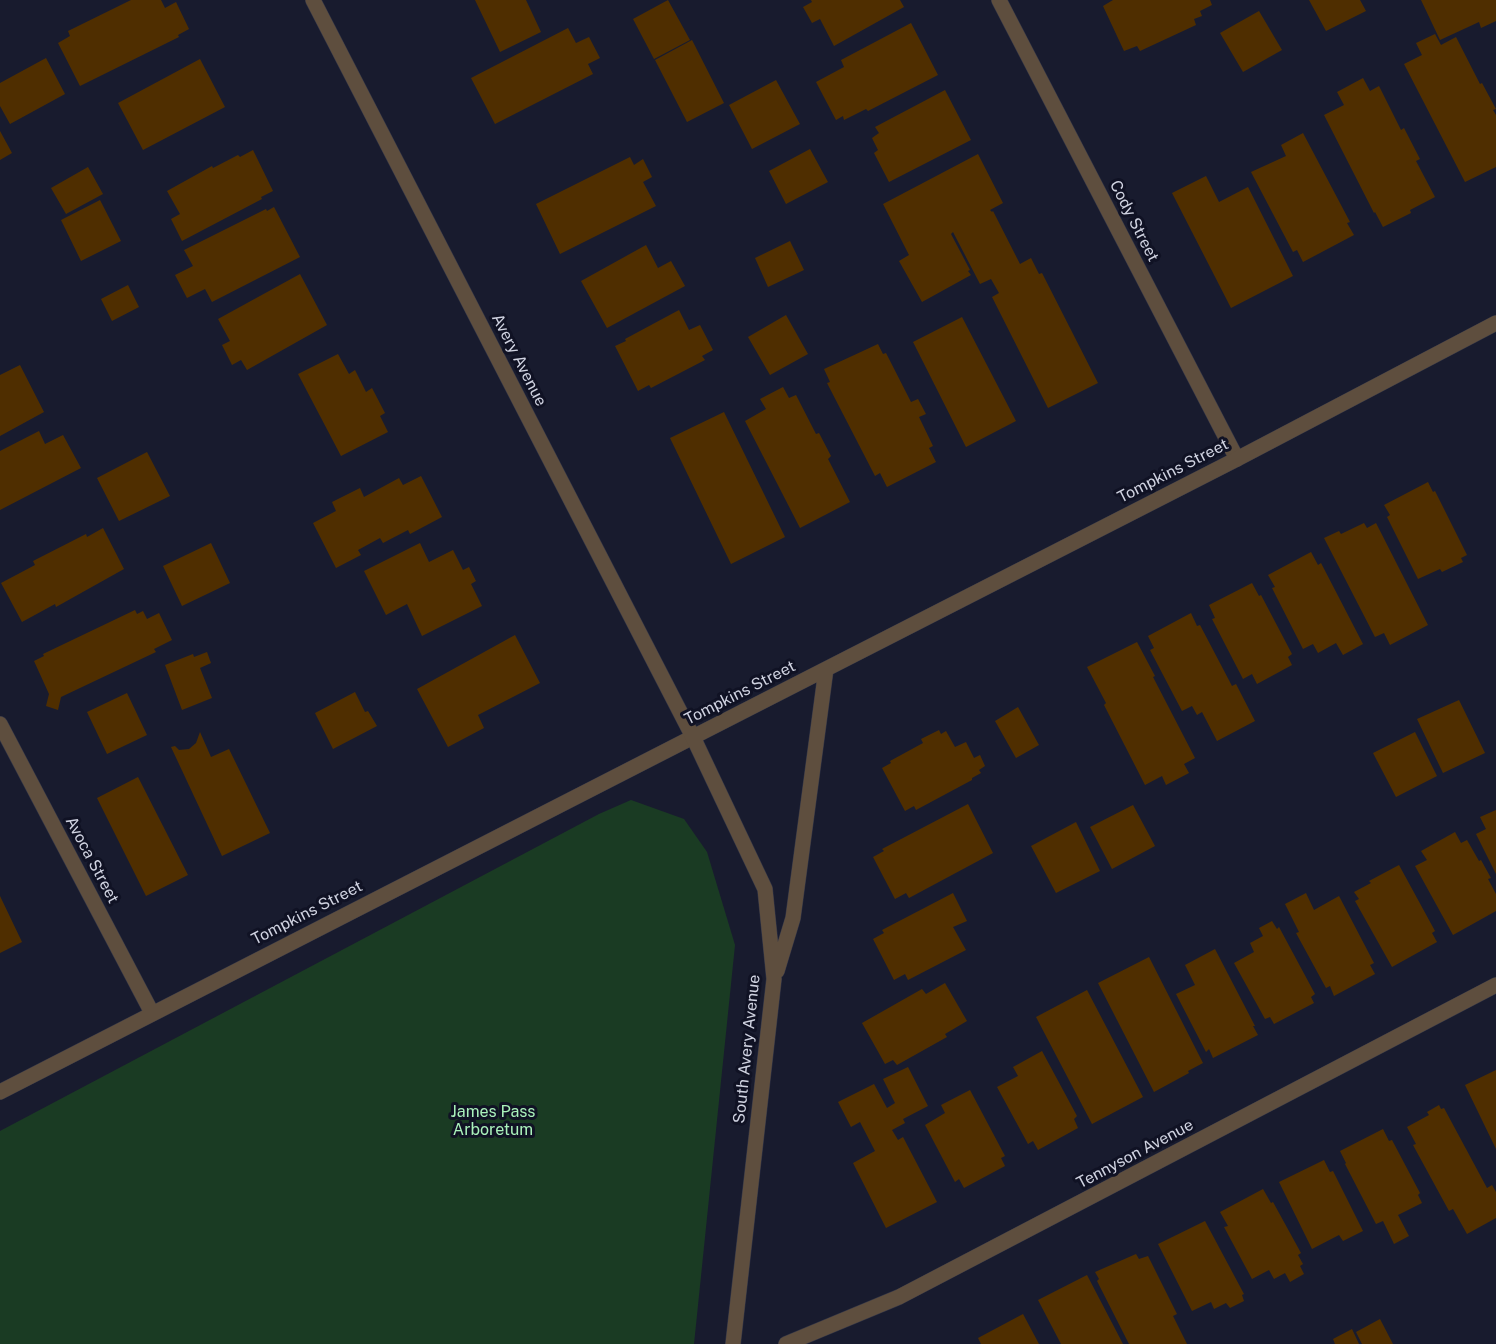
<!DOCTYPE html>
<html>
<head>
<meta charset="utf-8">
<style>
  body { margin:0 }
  canvas { display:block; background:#181b2e }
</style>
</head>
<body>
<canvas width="1496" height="1344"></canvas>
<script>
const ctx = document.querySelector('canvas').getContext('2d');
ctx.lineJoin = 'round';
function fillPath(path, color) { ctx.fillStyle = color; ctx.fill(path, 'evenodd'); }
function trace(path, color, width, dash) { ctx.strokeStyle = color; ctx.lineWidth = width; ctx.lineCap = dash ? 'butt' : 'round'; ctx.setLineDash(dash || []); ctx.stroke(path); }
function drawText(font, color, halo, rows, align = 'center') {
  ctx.font = font + ' "Public Sans",sans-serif'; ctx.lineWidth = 6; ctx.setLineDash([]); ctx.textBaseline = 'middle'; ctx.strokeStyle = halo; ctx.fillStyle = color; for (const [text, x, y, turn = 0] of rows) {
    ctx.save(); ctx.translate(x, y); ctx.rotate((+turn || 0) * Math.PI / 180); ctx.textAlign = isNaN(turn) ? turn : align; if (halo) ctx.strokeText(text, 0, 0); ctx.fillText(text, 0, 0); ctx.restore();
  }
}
const green = new Path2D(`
  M 631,800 L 684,819 L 707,852 L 735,945 L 694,1344 L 0,1344 L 0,1131 L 599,814 Z`);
const building = new Path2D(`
  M 131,0 L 161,0 L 165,8 L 176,2 L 189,29 L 178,35 L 179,37 L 80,86 L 58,43 L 70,36 L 68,31 Z
  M 475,0 L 526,0 L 541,32 L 500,52 Z
  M 668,0 L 690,40 L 654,59 L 633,19 Z
  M 811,0 L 900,0 L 904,7 L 834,46 L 820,19 L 812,23 L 803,7 L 812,2 Z
  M 1113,0 L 1210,0 L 1212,5 L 1200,11 L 1202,16 L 1194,19 L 1196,25 L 1140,51 L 1137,46 L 1124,51 L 1103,6 Z
  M 1309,0 L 1360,0 L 1366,11 L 1326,31 Z
  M 1421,0 L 1496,0 L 1496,21 L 1481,28 L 1479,22 L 1440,40 Z
  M 1259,11 L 1282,50 L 1243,72 L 1220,33 Z
  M 911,23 L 938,75 L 868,111 L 866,109 L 844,120 L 843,116 L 836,120 L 816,82 L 844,67 L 841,60 Z
  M 568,28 L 576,43 L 589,37 L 600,58 L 588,64 L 593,74 L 495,124 L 471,78 Z
  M 1435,34 L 1441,45 L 1456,37 L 1480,84 L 1482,83 L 1496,109 L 1493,110 L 1496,115 L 1496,167 L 1465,182 L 1404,64 L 1422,55 L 1416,43 Z
  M 692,40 L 724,103 L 687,122 L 655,60 Z
  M 46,58 L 65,94 L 10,124 L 0,106 L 0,83 Z
  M 200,59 L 225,107 L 143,150 L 118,103 Z
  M 1363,78 L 1370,91 L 1379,86 L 1401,130 L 1404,128 L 1420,159 L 1416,161 L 1435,197 L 1410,210 L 1411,213 L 1383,227 L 1375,212 L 1374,213 L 1324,115 L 1344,105 L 1337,92 Z
  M 776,80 L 800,124 L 752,149 L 729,105 Z
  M 945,90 L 971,140 L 889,182 L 874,153 L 878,150 L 872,138 L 879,133 L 875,127 Z
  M 0,131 L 12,153 L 0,160 Z
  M 1303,133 L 1350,222 L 1347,223 L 1354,235 L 1303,262 L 1297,250 L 1293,252 L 1251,172 L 1286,156 L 1281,145 Z
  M 810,149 L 828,182 L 786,204 L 769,171 Z
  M 253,150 L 273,191 L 261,197 L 262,199 L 182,241 L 171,219 L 180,214 L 167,191 L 212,166 L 213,168 L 238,155 L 240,157 Z
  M 978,154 L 1003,203 L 990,210 L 992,212 L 993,211 L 1020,264 L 1031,258 L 1039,274 L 1042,273 L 1098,383 L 1048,408 L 992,297 L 999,293 L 991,279 L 980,284 L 953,232 L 951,234 L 970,270 L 968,271 L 971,275 L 922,302 L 899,261 L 909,255 L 883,204 Z
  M 630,157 L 634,165 L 643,159 L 652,177 L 643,182 L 656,206 L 560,254 L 536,204 Z
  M 88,167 L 103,194 L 66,214 L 51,188 Z
  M 1206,176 L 1219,202 L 1248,187 L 1293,276 L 1231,308 L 1172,193 Z
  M 100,200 L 121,241 L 81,261 L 61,220 Z
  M 274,207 L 300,257 L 212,302 L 205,289 L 187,298 L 175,275 L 193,266 L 184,250 L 266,209 L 267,211 Z
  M 790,241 L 804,270 L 768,287 L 755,258 Z
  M 646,245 L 658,268 L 671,261 L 685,286 L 607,328 L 581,281 Z
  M 300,274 L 327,325 L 247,370 L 241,360 L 232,365 L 222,345 L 230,341 L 218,319 Z
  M 128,285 L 139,307 L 112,321 L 101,299 Z
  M 679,310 L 689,330 L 700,325 L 713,350 L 702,356 L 705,360 L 651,388 L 649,385 L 638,391 L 615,346 L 626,341 L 625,339 Z
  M 786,315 L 808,354 L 770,375 L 748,337 Z
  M 962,317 L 1016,421 L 966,447 L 913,342 Z
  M 878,344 L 883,354 L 886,353 L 911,402 L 918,399 L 926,414 L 919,417 L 933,446 L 929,448 L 936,462 L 887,487 L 880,473 L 875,476 L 827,383 L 830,382 L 824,369 Z
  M 338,354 L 349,374 L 355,370 L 366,392 L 372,388 L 385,413 L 380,416 L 388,432 L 341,456 L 298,374 Z
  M 20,365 L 44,412 L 0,436 L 0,375 Z
  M 783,387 L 789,398 L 796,395 L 816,434 L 819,433 L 831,456 L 828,459 L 850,502 L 800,528 L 745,421 L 766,409 L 760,399 Z
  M 724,412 L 785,537 L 731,564 L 670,438 Z
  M 39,431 L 45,444 L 63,435 L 81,468 L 0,510 L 0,451 Z
  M 147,452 L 170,496 L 119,521 L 97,478 Z
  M 421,476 L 442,517 L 410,534 L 408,530 L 383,543 L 380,538 L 358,550 L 361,555 L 336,568 L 313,523 L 336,511 L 332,502 L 360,488 L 364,497 L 399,478 L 403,485 Z
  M 1428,482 L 1433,492 L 1435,491 L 1467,555 L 1461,558 L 1463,562 L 1442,572 L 1440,569 L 1418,579 L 1387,517 L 1390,515 L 1384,505 Z
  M 1364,523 L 1367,528 L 1376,523 L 1428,625 L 1390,645 L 1384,633 L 1375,637 L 1324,538 L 1339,531 L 1341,534 Z
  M 103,528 L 124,569 L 56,607 L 55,604 L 22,622 L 1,583 L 35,565 L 33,561 L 86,534 L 87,537 Z
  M 211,543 L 230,583 L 182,606 L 163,566 Z
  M 420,543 L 429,562 L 453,550 L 463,570 L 469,567 L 476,581 L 471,584 L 482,606 L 422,636 L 407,604 L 386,615 L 364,571 Z
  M 1311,552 L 1318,565 L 1321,563 L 1363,644 L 1343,655 L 1336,643 L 1318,653 L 1313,644 L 1303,649 L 1272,588 L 1275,587 L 1268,575 Z
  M 1252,583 L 1259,596 L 1261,595 L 1292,654 L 1288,657 L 1292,665 L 1257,684 L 1252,674 L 1243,679 L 1212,619 L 1215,618 L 1209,605 Z
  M 135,610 L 137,614 L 143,611 L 147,619 L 159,613 L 172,640 L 154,649 L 156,652 L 61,697 L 58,710 L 46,706 L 49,694 L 34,661 L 44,656 L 43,654 Z
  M 1191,613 L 1197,626 L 1200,625 L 1232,686 L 1236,684 L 1255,721 L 1217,741 L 1202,712 L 1197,715 L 1192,706 L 1182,711 L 1150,650 L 1154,648 L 1148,636 Z
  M 515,635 L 540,683 L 478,715 L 484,728 L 448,747 L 417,689 Z
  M 1137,642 L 1155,676 L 1153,677 L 1195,758 L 1184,764 L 1189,773 L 1166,785 L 1162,776 L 1145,785 L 1104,705 L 1106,703 L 1087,667 Z
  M 207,652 L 211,663 L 200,668 L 212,698 L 182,710 L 165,665 L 193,654 L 194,657 Z
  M 355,692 L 365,712 L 368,711 L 377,726 L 333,749 L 315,713 Z
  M 127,693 L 147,735 L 107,754 L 87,712 Z
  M 1459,700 L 1485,753 L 1443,773 L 1417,719 Z
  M 1018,707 L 1039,745 L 1016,758 L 995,721 Z
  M 939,730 L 941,734 L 946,731 L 955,747 L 966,742 L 974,758 L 980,755 L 985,766 L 979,770 L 981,773 L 972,778 L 972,780 L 916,810 L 914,806 L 905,811 L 882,768 L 891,763 L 890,761 L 923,743 L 921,739 Z
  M 200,732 L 211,757 L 229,749 L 270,833 L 222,856 L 171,747 L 175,746 L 179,750 L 189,749 L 196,743 Z
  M 1415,732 L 1437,776 L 1396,797 L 1373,753 Z
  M 138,777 L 188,875 L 146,896 L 97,798 Z
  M 968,804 L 993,853 L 909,898 L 906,893 L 895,899 L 873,857 L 884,851 L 882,849 Z
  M 1133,805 L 1155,846 L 1112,869 L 1090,827 Z
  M 1496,810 L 1496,874 L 1476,834 L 1486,829 L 1480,817 Z
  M 1076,822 L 1100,871 L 1056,893 L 1031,846 Z
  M 1455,832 L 1461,843 L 1467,840 L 1479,861 L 1481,860 L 1491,878 L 1488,879 L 1496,894 L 1496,911 L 1453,935 L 1415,866 L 1427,860 L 1421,851 Z
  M 1399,865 L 1435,931 L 1432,933 L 1437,942 L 1392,967 L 1355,901 L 1359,899 L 1354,892 L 1371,883 L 1369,881 Z
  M 953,893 L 967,921 L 953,927 L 966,950 L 908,980 L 905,974 L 894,980 L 873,939 L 884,933 L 882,930 Z
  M 1306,893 L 1314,910 L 1339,896 L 1374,963 L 1370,965 L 1375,974 L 1334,996 L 1330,986 L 1326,988 L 1296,933 L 1299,932 L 1285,904 Z
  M 0,896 L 22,942 L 0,953 Z
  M 1272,921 L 1277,929 L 1279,927 L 1315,994 L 1311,997 L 1314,1003 L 1274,1024 L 1270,1017 L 1265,1019 L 1234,963 L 1254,952 L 1250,943 L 1263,936 L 1259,928 Z
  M 1215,949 L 1255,1026 L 1253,1026 L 1258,1035 L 1213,1058 L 1209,1049 L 1206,1052 L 1176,994 L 1195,985 L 1185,965 Z
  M 1149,957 L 1203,1063 L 1188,1071 L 1189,1073 L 1154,1092 L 1098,983 Z
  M 945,983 L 967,1021 L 945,1034 L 947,1037 L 897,1065 L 893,1060 L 885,1064 L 862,1023 L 922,989 L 926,994 Z
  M 1087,990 L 1143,1097 L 1092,1124 L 1036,1017 Z
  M 1042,1051 L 1077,1116 L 1074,1119 L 1078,1128 L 1038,1150 L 1033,1141 L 1028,1144 L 997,1087 L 1018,1076 L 1013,1067 Z
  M 908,1067 L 928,1106 L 903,1119 L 905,1123 L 892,1130 L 898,1140 L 903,1137 L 937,1202 L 886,1228 L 853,1163 L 875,1151 L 860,1122 L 851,1127 L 838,1102 L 874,1084 L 887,1108 L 895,1103 L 883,1079 Z
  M 1496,1070 L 1496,1149 L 1465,1085 Z
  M 970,1090 L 1005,1156 L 1001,1158 L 1005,1166 L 964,1188 L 959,1179 L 955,1182 L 925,1125 L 945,1113 L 941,1105 Z
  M 1439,1105 L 1441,1109 L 1444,1108 L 1487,1188 L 1492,1185 L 1496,1192 L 1496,1218 L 1467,1234 L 1453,1209 L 1449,1211 L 1413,1145 L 1416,1144 L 1407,1127 L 1429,1115 L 1427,1112 Z
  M 1383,1129 L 1389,1141 L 1392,1140 L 1420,1193 L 1418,1195 L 1422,1203 L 1398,1215 L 1409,1236 L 1394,1244 L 1383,1221 L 1376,1224 L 1345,1164 L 1346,1163 L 1340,1151 Z
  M 1324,1160 L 1330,1172 L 1333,1171 L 1363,1231 L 1343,1241 L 1339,1235 L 1312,1249 L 1279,1182 Z
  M 1263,1189 L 1271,1203 L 1273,1202 L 1301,1253 L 1298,1255 L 1303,1264 L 1300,1266 L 1304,1274 L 1290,1282 L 1285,1273 L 1274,1279 L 1269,1270 L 1252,1279 L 1224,1227 L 1228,1226 L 1220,1212 Z
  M 1205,1221 L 1244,1294 L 1242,1295 L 1244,1301 L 1230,1308 L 1226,1303 L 1214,1309 L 1211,1302 L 1192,1311 L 1158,1244 Z
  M 1136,1254 L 1139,1259 L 1148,1256 L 1177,1314 L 1173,1316 L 1187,1344 L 1129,1344 L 1097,1281 L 1099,1279 L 1095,1272 Z
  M 1087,1275 L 1123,1344 L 1061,1344 L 1038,1300 Z
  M 1023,1314 L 1039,1344 L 981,1344 L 978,1338 Z
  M 1380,1319 L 1393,1344 L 1362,1344 L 1356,1332 Z
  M 1352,1329 L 1359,1344 L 1335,1344 L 1333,1339 Z`);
const minor = new Path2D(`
  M 999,0 L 1237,459
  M 0,724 L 152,1013
  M 0,1092 L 693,737
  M 786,1344 L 899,1297 L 1496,985`);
const tertiary = new Path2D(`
  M 313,0 L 693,737 L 765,889 L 774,979 L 733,1344
  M 693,737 L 1237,459 L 1496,323
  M 777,971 L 793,918 L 826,669`);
const streetNames = [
  ["Cody Street",1134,221,63],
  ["Avery Avenue",519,360,63],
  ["Tompkins Street",1173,471,-27],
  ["Tompkins Street",740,693,-27],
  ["Avoca Street",92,860,62],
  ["Tompkins Street",307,913,-27],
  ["South Avery Avenue",747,1049,-84],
  ["Tennyson Avenue",1135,1154,-28]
];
const parkNames = [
  ["James Pass",493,1112],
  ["Arboretum",493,1130]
];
fillPath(green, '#1a3b23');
fillPath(building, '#4f2e00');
trace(minor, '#323547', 16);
trace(tertiary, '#323547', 16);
trace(minor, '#5e4e3e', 15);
trace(tertiary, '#5e4e3e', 15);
drawText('16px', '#d0d3e1', '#101224', streetNames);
drawText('16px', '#aaf2bb', '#101224', parkNames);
</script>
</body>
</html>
